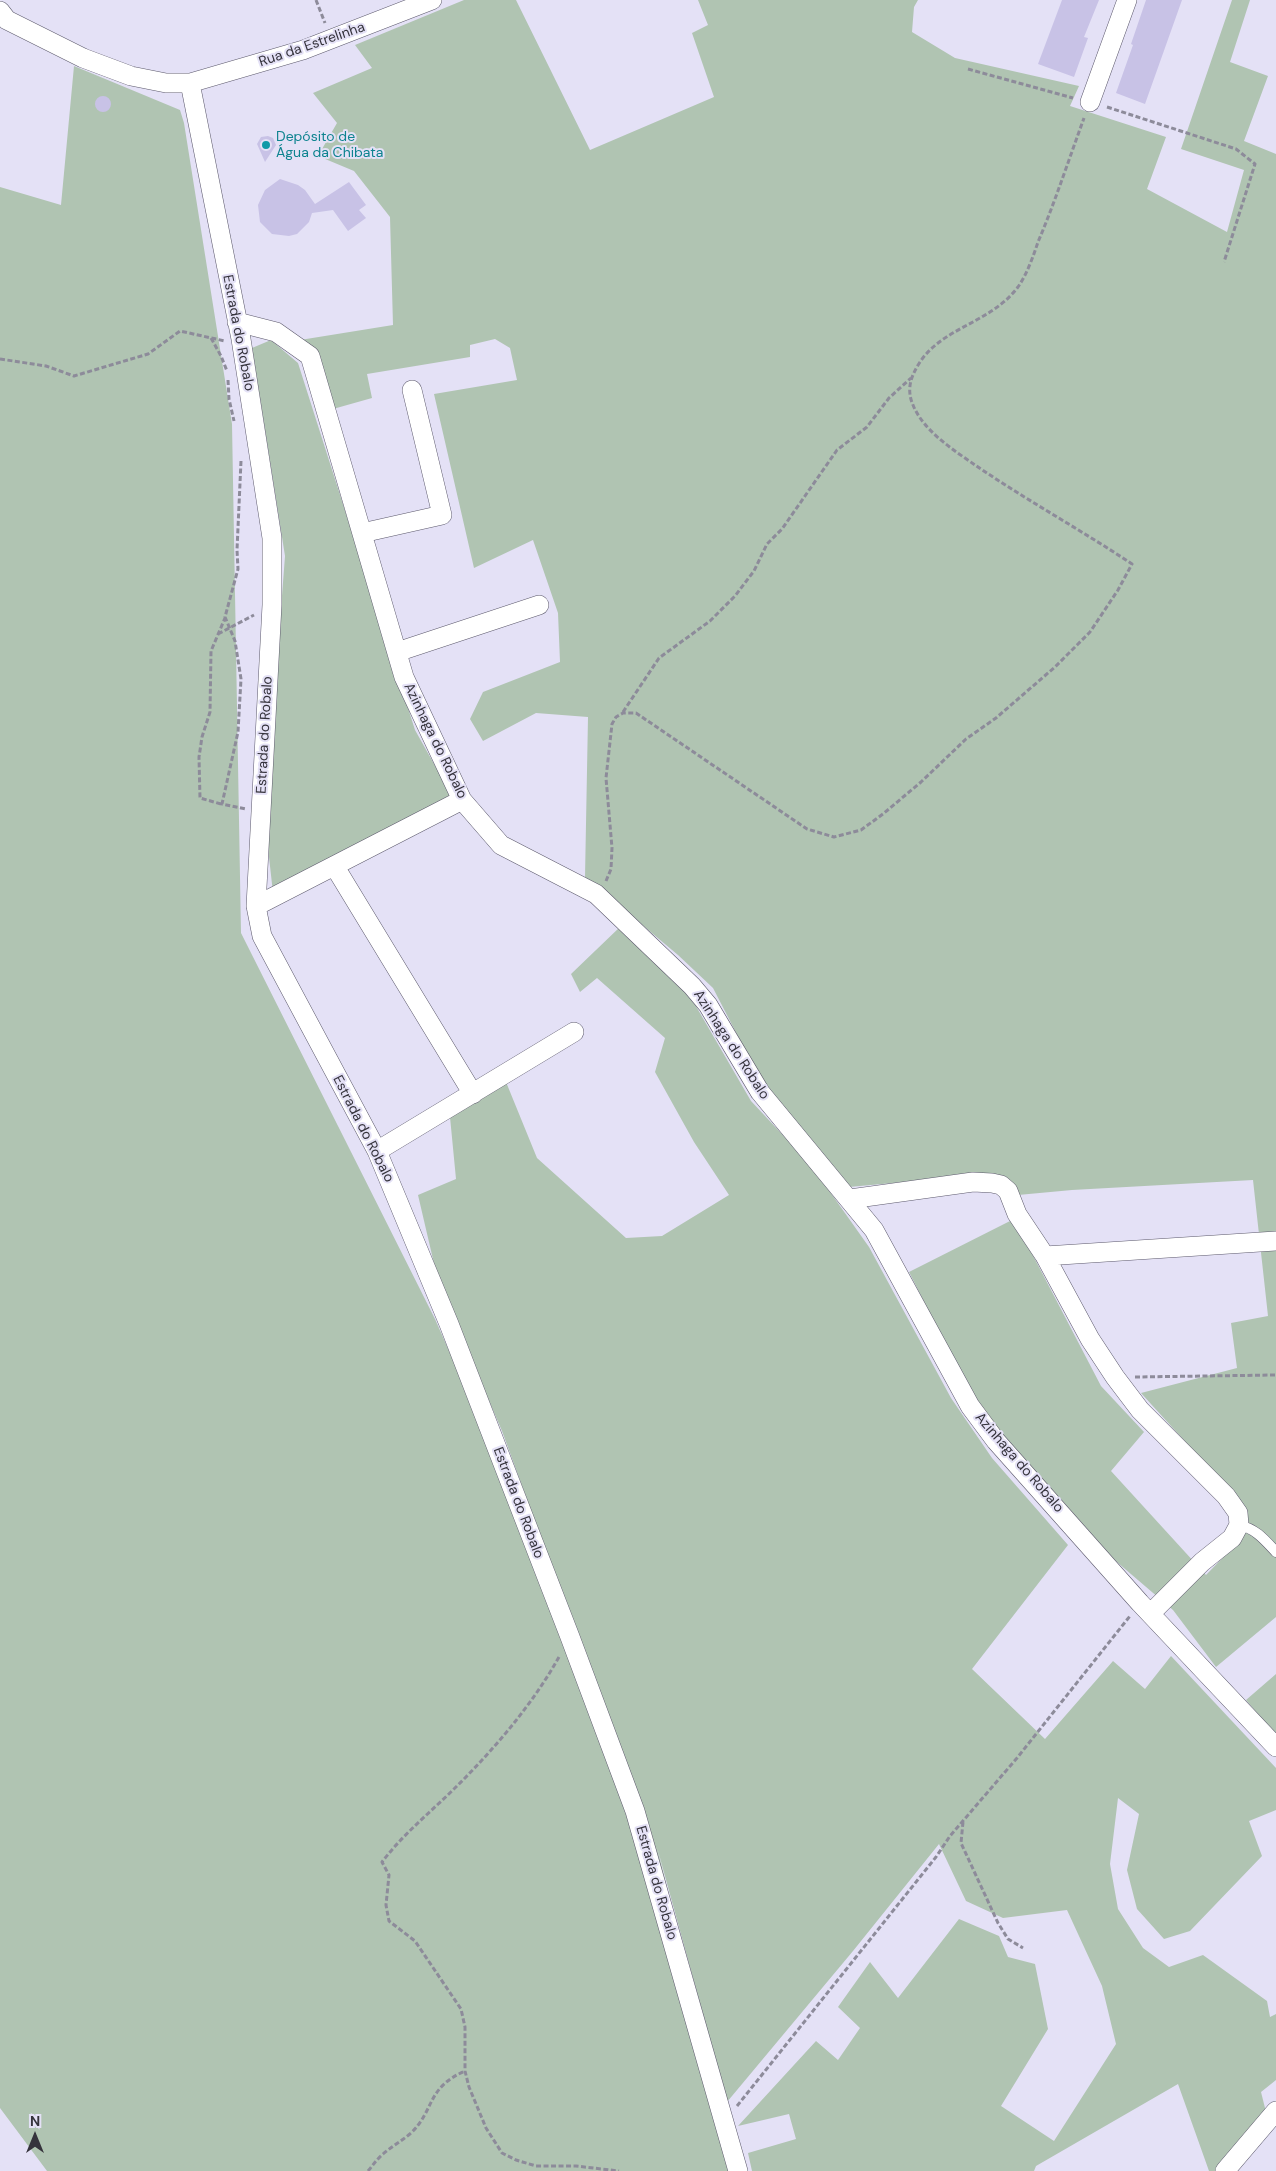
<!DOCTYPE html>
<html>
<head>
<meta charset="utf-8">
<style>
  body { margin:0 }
  #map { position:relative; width:1276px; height:2171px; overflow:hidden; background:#e4e1f6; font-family:"DM Sans",sans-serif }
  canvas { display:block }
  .north { position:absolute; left:10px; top:2111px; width:50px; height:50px; -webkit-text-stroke:4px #e4e1f6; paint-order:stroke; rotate:0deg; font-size:14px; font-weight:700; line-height:20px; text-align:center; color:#35333c }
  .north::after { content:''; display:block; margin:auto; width:18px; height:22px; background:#35333c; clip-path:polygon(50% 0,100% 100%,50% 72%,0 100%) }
</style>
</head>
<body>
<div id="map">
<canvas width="1276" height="2171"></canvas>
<div class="north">N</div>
</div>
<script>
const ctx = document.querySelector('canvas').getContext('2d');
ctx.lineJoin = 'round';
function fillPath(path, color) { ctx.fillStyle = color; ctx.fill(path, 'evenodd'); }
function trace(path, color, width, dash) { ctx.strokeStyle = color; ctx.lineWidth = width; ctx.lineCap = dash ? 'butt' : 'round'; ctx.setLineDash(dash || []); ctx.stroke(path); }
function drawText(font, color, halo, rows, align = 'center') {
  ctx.font = font + ' "DM Sans",sans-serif'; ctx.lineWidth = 4; ctx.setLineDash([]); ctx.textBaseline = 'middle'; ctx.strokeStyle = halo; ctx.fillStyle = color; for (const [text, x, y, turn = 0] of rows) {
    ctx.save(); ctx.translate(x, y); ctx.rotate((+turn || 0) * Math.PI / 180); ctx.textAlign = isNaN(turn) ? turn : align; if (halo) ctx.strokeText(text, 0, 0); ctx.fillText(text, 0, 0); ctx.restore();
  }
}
const green = new Path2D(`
  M 464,0 L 516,0 L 590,150 L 714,97 L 692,33 L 708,25 L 698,0 L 918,0 L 914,7 L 912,32 L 955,58 L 1079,86 L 1070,106 L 1166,137 L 1147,189 L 1227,232 L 1244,170 L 1181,149 L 1232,0 L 1250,0 L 1230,62 L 1268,76 L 1244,141 L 1276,154 L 1276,1617 L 1216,1667 L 1173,1610 L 1111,1557 L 997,1430 L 960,1373 L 909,1272 L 1014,1219 L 1101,1386 L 1144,1432 L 1111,1471 L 1206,1575 L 1237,1543 L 1220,1480 L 1141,1393 L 1237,1368 L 1231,1323 L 1268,1316 L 1253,1180 L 1072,1190 L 1018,1195 L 937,1179 L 849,1187 L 762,1083 L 713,988 L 678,955 L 585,877 L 588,717 L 536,713 L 483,741 L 470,719 L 483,692 L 560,662 L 558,613 L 533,540 L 474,568 L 434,394 L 517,380 L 510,348 L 495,339 L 470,345 L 470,357 L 367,374 L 372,398 L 333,409 L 300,340 L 393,325 L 390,217 L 354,171 L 318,156 L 337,123 L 313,93 L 372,68 L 355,45 Z
  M 74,66 L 180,110 L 184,123 L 232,424 L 241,933 L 435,1319 L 588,1667 L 502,1431 L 439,1285 L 418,1195 L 456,1179 L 450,1117 L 506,1082 L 537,1158 L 626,1238 L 662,1236 L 729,1195 L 694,1142 L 655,1072 L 665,1038 L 597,978 L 580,992 L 571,974 L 621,926 L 686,989 L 751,1101 L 811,1165 L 869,1247 L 951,1398 L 992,1458 L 1068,1545 L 972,1669 L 1045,1739 L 1113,1661 L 1145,1689 L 1171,1656 L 1276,1768 L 1276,1810 L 1249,1821 L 1262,1856 L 1190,1931 L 1164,1939 L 1137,1909 L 1127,1870 L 1139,1814 L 1118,1798 L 1110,1864 L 1118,1909 L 1143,1948 L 1169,1967 L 1203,1955 L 1267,2001 L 1270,2017 L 1276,2014 L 1276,2080 L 1261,2092 L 1266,2112 L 1215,2171 L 1209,2171 L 1178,2084 L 1036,2166 L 1034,2171 L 752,2171 L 748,2153 L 796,2139 L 789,2114 L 738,2126 L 816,2041 L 838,2060 L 860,2028 L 838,2007 L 870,1962 L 898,1998 L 959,1919 L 999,1936 L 1008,1957 L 1035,1964 L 1048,2029 L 1001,2106 L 1054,2141 L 1116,2044 L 1102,1986 L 1067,1910 L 1003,1918 L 966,1901 L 939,1844 L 853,1951 L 727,2102 L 657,1847 L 738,2171 L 47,2171 L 0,2108 L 0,187 L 61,205 Z
  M 271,340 L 298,363 L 415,730 L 452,796 L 273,893 L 265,821 L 285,556 L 252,348 Z
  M 1276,1674 L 1276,1736 L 1246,1700 Z`);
const building = new Path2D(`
  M 1062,0 L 1099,0 L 1084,37 L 1088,38 L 1074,77 L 1038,64 Z
  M 1146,0 L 1182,0 L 1145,104 L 1116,93 L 1133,45 L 1131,44 Z
  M95 104a8 8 0 1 1 16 0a8 8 0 1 1-16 0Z
  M 268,136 L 273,138 L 276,145 L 265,162 L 257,144 L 261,137 Z
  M 280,179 L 298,185 L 305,190 L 315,204 L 349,182 L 366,205 L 359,210 L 366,218 L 348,231 L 333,210 L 312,213 L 309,222 L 297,234 L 289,236 L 272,234 L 260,222 L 258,205 L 265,190 Z`);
const path = new Path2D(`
  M 316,0 L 325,23
  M 968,69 L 1073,98
  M 1107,107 L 1236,149 L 1255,164 L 1224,262
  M 211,338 L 221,356 L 227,371
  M 0,359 L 46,366 L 74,376 L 148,354 L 180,331 L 225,341
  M 228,380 L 229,399 L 234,421
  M 241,461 L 237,550 L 238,569 L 225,617 L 235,641 L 241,679 L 238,732 L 222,804 L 246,809
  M 218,634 L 254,615
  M 623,712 L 659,658 L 710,621 L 735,596 L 754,571 L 767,544 L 782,529 L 837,450 L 867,427 L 889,398 L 911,378
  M 221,804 L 200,798 L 199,757 L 202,737 L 210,712 L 211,651 L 225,618
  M 606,881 L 611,869 L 612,848 L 606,778 L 612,724 L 616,717 L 623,713 L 636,713 L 807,829 L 834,837 L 861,830 L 883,814 L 921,782 L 966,739 L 996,718 L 1055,667 L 1090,632 L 1118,590 L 1132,564 C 1081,530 1028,501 978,467 C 955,451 924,432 913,405 C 906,389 911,376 920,362 C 943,327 991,323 1018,287 C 1027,274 1033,257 1038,242 C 1055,202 1069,159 1084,118
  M 1135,1377 L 1276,1375
  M 559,1657 C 532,1705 496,1747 457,1786 C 432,1811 404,1833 382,1862 L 389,1875 L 386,1905 L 389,1921 L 415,1941 L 461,2009 L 465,2027 L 465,2071 L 469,2087 L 486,2128 L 502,2153 L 516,2160 L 536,2166 L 576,2166 L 619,2171
  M 963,1822 L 961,1843 L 998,1923 L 1008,1939 L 1023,1948
  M 737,2106 L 936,1857 L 950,1836 L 1017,1758 L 1130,1616
  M 368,2171 C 373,2165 377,2159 383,2154 C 392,2146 402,2141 411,2133 C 435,2110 426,2088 465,2071`);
const service = new Path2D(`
  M 1239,1525 C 1256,1529 1264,1539 1276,1552`);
const minor = new Path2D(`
  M 0,11 L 7,20 L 83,58 L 131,76 L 166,83 L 190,83 L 303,50 L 432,0
  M 190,83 L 241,339 L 272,538 L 272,605 L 256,906 L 262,936 L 377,1151 L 449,1324 L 570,1637 L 635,1811 L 738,2171
  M 1090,102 L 1127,0
  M 237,322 L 276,332 L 310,356 L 404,677 L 462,800 L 501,845 L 596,894 L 692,986 L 708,1005 L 760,1092 L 874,1230 L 970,1406 L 996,1441 L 1140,1603 L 1276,1747
  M 362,533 L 442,515 L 412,390
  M 397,652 L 539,605
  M 335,867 L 473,1094
  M 256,906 L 462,800
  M 377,1151 L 574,1032
  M 850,1199 L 973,1182 L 992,1183 L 1001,1185 L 1008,1191 L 1017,1214 L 1045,1256 L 1090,1339 L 1115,1377 L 1140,1410 L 1226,1496 L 1238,1513 L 1239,1525 L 1232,1538 L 1202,1562 L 1151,1613
  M 1045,1256 L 1276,1241
  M 1225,2171 L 1276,2111`);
const markers = [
  [266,145,5,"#0f9aa8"]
];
const streetNames = [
  ["Rua da Estrelinha",312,45,-19],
  ["Estrada do Robalo",238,333,79],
  ["Estrada do Robalo",265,735,-87],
  ["Azinhaga do Robalo",435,741,64],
  ["Azinhaga do Robalo",731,1045,57],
  ["Estrada do Robalo",363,1129,63],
  ["Azinhaga do Robalo",1019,1463,49],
  ["Estrada do Robalo",518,1503,69],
  ["Estrada do Robalo",656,1883,74]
];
const cultureNames = [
  ["Depósito de",276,137],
  ["Água da Chibata",276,153]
];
fillPath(green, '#b0c4b2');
fillPath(building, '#c8c2e6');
trace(service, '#5c596c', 11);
trace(minor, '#5c596c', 20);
trace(path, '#8d8b9a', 3, [5, 2.5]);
trace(service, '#fff', 10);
trace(minor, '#fff', 19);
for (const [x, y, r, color] of markers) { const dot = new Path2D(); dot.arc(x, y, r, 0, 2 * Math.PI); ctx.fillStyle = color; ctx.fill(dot); trace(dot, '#e4e1f6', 2); }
drawText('14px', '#35333c', '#e4e1f6', streetNames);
drawText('14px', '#0d838f', '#e4e1f6', cultureNames, 'left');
</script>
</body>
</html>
